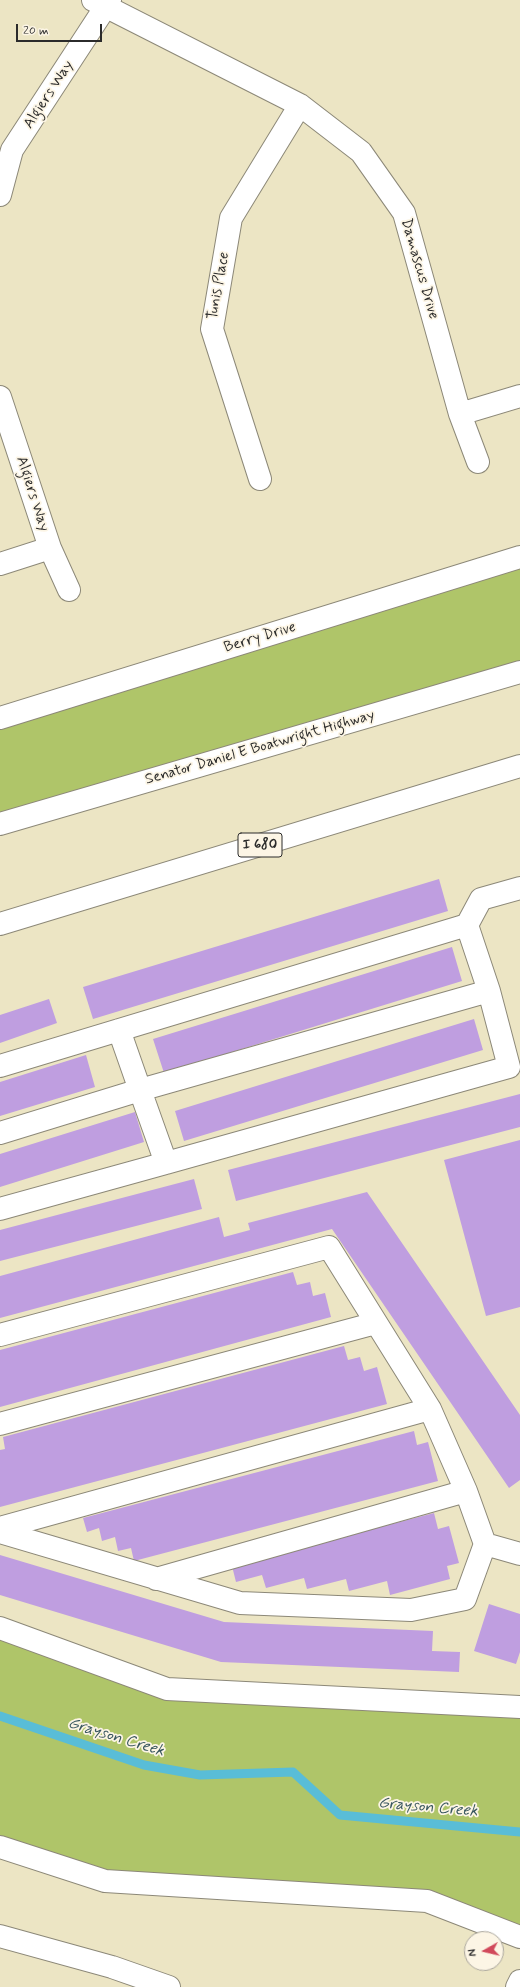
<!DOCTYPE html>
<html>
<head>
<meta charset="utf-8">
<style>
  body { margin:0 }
  #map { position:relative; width:520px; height:1987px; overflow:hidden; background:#ece5c4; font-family:Mynerve,sans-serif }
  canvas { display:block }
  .north { position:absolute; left:464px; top:1931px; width:40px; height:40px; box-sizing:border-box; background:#fcf5e5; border:1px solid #a8a49b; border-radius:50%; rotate:262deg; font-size:11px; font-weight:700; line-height:16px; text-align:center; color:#2b2b2b }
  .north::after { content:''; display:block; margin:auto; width:14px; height:18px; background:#d1495b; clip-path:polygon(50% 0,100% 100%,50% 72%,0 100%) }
  .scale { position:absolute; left:16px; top:24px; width:86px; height:18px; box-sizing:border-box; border:2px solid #2b2b2b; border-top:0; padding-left:5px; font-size:12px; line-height:14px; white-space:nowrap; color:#2b2b2b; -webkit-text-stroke:3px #fcf5e5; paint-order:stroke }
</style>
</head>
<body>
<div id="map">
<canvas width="520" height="1987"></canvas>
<div class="north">N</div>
<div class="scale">20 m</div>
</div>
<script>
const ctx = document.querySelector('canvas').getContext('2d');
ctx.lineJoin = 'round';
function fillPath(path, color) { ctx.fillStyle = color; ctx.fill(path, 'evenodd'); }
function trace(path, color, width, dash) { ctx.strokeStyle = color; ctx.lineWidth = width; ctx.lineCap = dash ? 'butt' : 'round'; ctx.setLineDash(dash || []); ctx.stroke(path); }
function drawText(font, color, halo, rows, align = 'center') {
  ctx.font = font + ' Mynerve,sans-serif'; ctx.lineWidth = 3.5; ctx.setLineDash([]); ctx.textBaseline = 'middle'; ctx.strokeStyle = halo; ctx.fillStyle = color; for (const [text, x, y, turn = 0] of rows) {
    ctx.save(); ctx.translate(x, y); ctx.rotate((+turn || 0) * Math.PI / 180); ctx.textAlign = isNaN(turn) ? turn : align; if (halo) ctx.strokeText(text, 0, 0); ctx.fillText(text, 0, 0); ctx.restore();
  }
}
const green = new Path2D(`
  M 520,557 L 520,672 L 0,824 L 0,718 Z
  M 0,1628 L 167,1689 L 520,1707 L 520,1937 L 427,1901 L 105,1881 L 0,1847 Z`);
const stream = new Path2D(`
  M 0,1716 L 144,1765 L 200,1775 L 293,1772 L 340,1815 L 520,1832`);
const building = new Path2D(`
  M 439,879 L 448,911 L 93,1019 L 83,987 Z
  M 452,947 L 462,981 L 164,1073 L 153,1039 Z
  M 49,999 L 57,1023 L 0,1043 L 0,1015 Z
  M 474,1019 L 483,1050 L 184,1141 L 175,1111 Z
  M 86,1055 L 95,1087 L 0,1116 L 0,1082 Z
  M 520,1094 L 520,1127 L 236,1201 L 228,1170 Z
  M 135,1112 L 144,1142 L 0,1187 L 0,1154 Z
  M 520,1140 L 520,1307 L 486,1316 L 444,1160 Z
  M 194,1179 L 202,1209 L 0,1261 L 0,1230 Z
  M 367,1192 L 520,1415 L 520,1480 L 509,1488 L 332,1229 L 0,1318 L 0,1276 L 219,1217 L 224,1237 L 250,1230 L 248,1223 Z
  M 293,1272 L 297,1285 L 310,1282 L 313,1296 L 325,1293 L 331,1317 L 0,1407 L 0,1350 Z
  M 344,1346 L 348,1360 L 360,1357 L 364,1371 L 377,1367 L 387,1404 L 0,1507 L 0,1450 L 5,1449 L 3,1437 Z
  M 414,1431 L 417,1445 L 428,1442 L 438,1481 L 134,1561 L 131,1548 L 118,1551 L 115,1537 L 102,1541 L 99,1528 L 87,1532 L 83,1518 Z
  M 434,1513 L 438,1529 L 449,1526 L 459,1563 L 447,1566 L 450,1579 L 390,1595 L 387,1581 L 349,1591 L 346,1579 L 307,1589 L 304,1578 L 266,1588 L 262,1575 L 236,1582 L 232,1566 Z
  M 0,1555 L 224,1622 L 433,1631 L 432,1651 L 460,1652 L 459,1672 L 221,1662 L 0,1595 Z
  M 489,1604 L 520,1614 L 520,1652 L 516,1664 L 474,1651 Z`);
const minor = new Path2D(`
  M 93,0 L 300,105 L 361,152 L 404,213 L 460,414 L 478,462
  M 0,195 L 12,150 L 110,0
  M 0,397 L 50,548 L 69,590
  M 460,414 L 520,396
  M 260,479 L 212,329 L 231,218 L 300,105
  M 0,564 L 50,548
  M 0,718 L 520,557
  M 0,1066 L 467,925 L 481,899 L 520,888
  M 0,1133 L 140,1090 L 119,1030
  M 166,1163 L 509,1067 L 489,991 L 467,925
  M 0,1209 L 166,1163 L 140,1090 L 489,991
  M 0,1335 L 329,1247 L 430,1409 L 466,1491 L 485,1544 L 520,1554
  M 0,1424 L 376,1323
  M 0,1528 L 430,1409
  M 0,1532 L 240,1603 L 411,1610 L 465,1599 L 485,1544
  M 156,1579 L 466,1491
  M 0,1628 L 167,1689 L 520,1707
  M 0,1847 L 105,1881 L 427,1901 L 520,1937
  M 0,1936 L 112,1967 L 169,1987`);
const major = new Path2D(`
  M 517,1987 L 520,1981`);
const highway = new Path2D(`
  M 0,824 L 520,672
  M 0,924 L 520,766`);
const shields = [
  [260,845,44]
];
const shieldNames = [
  ["I 680",260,845]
];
const streetNames = [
  ["Algiers Way",49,95,-57],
  ["Damascus Drive",419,269,74],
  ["Tunis Place",219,286,-80],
  ["Algiers Way",32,494,72],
  ["Berry Drive",260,638,-17],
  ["Senator Daniel E Boatwright Highway",260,748,-16]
];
const waterNames = [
  ["Grayson Creek",116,1738,17],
  ["Grayson Creek",428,1808,5]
];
fillPath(green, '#afc569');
trace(stream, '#59bdd7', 9);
fillPath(building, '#bf9ee0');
trace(minor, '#8c8878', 24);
trace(major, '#8c8878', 24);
trace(highway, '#8c8878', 24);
trace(minor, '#fff', 22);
trace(major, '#fff', 22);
trace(highway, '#fff', 22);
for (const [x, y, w] of shields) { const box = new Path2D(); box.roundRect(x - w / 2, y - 12, w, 24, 3); ctx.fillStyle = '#fcf5e5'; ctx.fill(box); trace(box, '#2b2b2b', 1); }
drawText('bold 14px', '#2b2b2b', null, shieldNames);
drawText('15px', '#2b2b2b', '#fcf5e5', streetNames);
drawText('italic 16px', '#39575f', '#fcf5e5', waterNames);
</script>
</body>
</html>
